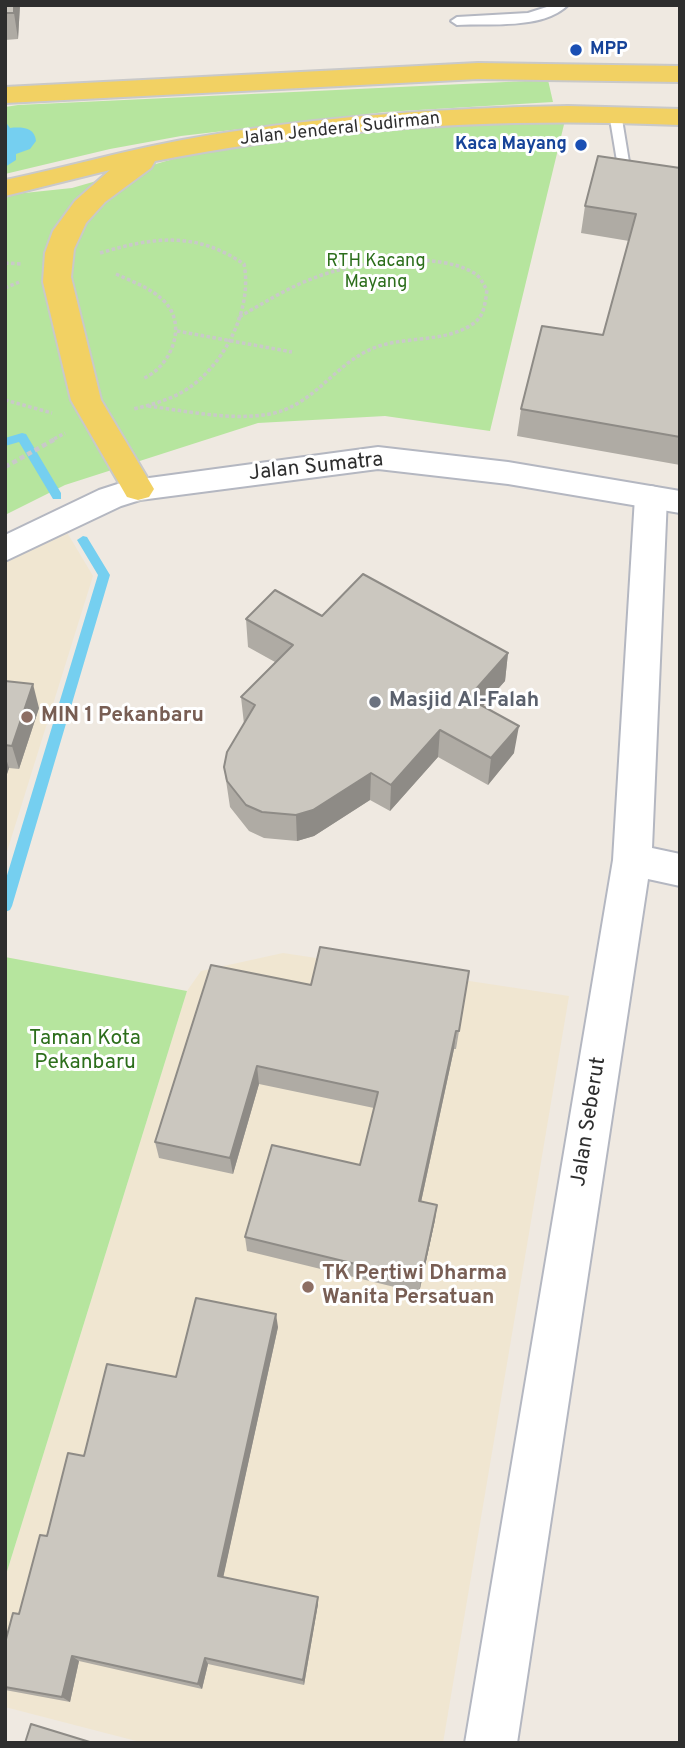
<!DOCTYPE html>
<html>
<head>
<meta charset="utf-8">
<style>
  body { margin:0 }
  #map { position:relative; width:685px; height:1748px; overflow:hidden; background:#efe9e1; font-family:Overpass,sans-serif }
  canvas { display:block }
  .frame { position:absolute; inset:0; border:7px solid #2e2e2e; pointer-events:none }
</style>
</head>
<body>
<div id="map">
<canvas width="685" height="1748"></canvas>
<div class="frame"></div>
</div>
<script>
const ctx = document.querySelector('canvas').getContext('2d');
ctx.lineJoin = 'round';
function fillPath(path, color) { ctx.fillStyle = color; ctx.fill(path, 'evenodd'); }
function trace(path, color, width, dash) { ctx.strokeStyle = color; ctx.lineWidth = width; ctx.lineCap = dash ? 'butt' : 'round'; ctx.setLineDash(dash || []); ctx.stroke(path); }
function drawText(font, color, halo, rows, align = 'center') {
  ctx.font = font + ' Overpass,sans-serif'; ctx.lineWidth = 6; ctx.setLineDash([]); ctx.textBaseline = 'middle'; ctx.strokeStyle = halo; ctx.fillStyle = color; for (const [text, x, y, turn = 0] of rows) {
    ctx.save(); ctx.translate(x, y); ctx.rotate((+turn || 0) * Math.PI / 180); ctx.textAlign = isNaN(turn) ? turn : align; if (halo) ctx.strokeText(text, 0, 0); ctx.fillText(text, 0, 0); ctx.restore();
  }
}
const education = new Path2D(`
  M 62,524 L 93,576 L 5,858 L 5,552 Z
  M 283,953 L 569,996 L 443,1743 L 144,1743 L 5,1707 L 5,1578 L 187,991 L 201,971 Z`);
const green = new Path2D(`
  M 548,80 L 553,102 L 385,112 L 181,136 L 110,149 L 5,174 L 5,107 L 18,105 Z
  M 567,112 L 490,431 L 385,416 L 258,423 L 65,485 L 5,515 L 5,195 L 72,188 L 243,139 Z
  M 5,957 L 187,991 L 5,1578 Z`);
const water = new Path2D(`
  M 5,121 L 10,128 C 21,127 35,127 36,141 L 30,149 L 16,154 L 16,160 L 5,167 Z`);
const stream = new Path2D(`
  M 22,433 L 26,434 L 61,493 L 61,499 L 53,499 L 19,442 L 5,446 L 5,438 Z
  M 83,536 L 87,537 L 110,575 L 12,906 L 10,910 L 5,912 L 5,882 L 98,575 L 77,540 Z`);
const pathFar1 = new Path2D(`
  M 100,253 C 154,237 195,231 244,264 C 253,309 224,367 184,391 C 169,400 151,405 133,409
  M 5,263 L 22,264
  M 116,274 C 133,282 151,288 164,301 C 189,326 170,368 142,379
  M 5,288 L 19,282
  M 177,331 L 292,352
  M 5,400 L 52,413
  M 148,406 C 187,411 230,421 270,414 C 312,406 331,369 367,351 C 400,334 444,345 474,323 C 485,315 485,302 487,290 C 483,284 480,276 474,273 C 436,250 354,262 314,278 C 287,288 262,304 237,318
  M 54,439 L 65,433`);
const path = new Path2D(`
  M 5,467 L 57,438`);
const lane = new Path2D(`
  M 553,5 L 568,5 C 542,30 490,23 457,25 L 451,21 L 457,17 L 528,13 Z
  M 615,109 L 621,113 L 629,162 L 649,171 L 680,174 L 680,182 L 646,179 L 618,167 L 609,113 Z`);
const street = new Path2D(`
  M 651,486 L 662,489 L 667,497 L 652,848 L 680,854 L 680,886 L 648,879 L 517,1743 L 465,1743 L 613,860 L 635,497 L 640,489 Z`);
const secondary = new Path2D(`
  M 378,447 L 508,462 L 680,491 L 680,513 L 508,484 L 378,469 L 140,500 L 121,506 L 5,561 L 5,535 L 99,490 L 127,481 Z`);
const primary = new Path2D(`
  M 478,63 L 680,66 L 680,82 L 478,79 L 5,103 L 5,87 Z
  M 568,106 L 680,109 L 680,125 C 504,117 328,127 155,161 L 151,168 L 105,202 L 86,223 L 74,249 L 71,277 L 101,400 L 154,489 L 149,497 L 138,500 L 127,497 L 71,400 L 43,282 L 45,253 L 53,231 L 75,201 L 110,170 L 5,196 L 5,180 C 64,168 122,151 182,140 C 309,117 438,108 568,106 Z`);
const wall = new Path2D(`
  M 5,5 L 20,5 L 18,39 L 5,40 Z
  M 680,168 L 680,465 L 517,436 L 521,409 L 603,335 L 629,241 L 581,233 L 585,206 Z
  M 322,616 L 508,653 L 505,681 L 483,706 L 514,753 L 488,785 L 438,757 L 390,811 L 370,800 L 314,836 L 297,841 L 264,838 L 249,831 L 230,807 L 224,767 L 244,724 L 241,697 L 275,662 L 248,647 L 246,619 Z
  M 5,681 L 39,708 L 19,769 L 9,768 L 5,780 Z
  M 311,985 L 466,990 L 456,1049 L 454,1049 L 421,1202 L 435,1220 L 419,1293 L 247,1251 L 245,1237 L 360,1165 L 374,1108 L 259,1084 L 233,1174 L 159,1158 L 155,1142 Z
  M 278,1327 L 223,1577 L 318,1604 L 304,1685 L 208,1664 L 202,1689 L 79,1661 L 70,1702 L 5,1690 L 5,1643 L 19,1614 L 47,1536 L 84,1456 L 176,1377 Z`);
const shadedWall = new Path2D(`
  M 14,5 L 20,5 L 18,39 L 14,13 Z
  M 508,653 L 505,681 L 465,726 L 468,698 Z
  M 33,684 L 39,708 L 19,769 L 12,746 Z
  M 519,726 L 514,753 L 488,785 L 491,758 Z
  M 440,730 L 438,757 L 390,811 L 391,785 Z
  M 5,755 L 9,768 L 5,780 Z
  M 371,773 L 370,800 L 314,836 L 297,841 L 296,815 Z
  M 456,1031 L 454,1049 L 418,1216 L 419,1201 Z
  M 257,1066 L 259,1084 L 233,1174 L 230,1158 Z
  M 437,1205 L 435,1220 L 419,1293 L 421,1280 Z
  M 276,1314 L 278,1327 L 222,1583 L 218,1576 Z
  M 318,1597 L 318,1604 L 304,1685 L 303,1680 Z
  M 72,1656 L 79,1661 L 70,1702 L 62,1697 Z
  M 205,1658 L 208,1664 L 202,1689 L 198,1684 Z`);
const building = new Path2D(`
  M 5,5 L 14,5 L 14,13 L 5,13 Z
  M 598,156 L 680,168 L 680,437 L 521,409 L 542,326 L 603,335 L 636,214 L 585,206 Z
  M 363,574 L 508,653 L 468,698 L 519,726 L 491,758 L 440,730 L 391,785 L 371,773 L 313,810 L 296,815 L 262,812 L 246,805 L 227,781 L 224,767 L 227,752 L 255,705 L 241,697 L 293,645 L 246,619 L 275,590 L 322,616 Z
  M 5,681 L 33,684 L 12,746 L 5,745 Z
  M 320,947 L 469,971 L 459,1031 L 456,1031 L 419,1201 L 437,1205 L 421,1280 L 245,1237 L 272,1145 L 360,1165 L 378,1092 L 257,1066 L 230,1158 L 155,1142 L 211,965 L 311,985 Z
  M 196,1298 L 276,1314 L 218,1576 L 318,1597 L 303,1680 L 205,1658 L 198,1684 L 72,1656 L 62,1697 L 5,1687 L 5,1643 L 13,1613 L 19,1614 L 40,1535 L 47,1536 L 68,1453 L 84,1456 L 107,1364 L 176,1377 Z
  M 31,1724 L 93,1743 L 25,1743 Z`);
const markers = [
  [576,50,7,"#1a4fb4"],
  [581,145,7,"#1a4fb4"],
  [375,702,7,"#6b7280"],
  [27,717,7,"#8d6e63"],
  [308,1287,7,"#8d6e63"]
];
const farTransitnames = [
  ["MPP",590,50],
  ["Kaca Mayang",567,145,"right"]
];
const farStreetnames = [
  ["Jalan Jenderal Sudirman",340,130,-6]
];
const farParknames = [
  ["RTH Kacang",376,262],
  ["Mayang",376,283]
];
const streetNames = [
  ["Jalan Sumatra",316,468,-6],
  ["Jalan Seberut",590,1122,-81]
];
const worshipNames = [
  ["Masjid Al-Falah",389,702]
];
const educationNames = [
  ["MIN 1 Pekanbaru",41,717],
  ["TK Pertiwi Dharma",322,1275],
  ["Wanita Persatuan",322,1299]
];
const parkNames = [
  ["Taman Kota",85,1040],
  ["Pekanbaru",85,1064]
];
fillPath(education, '#f0e6d1');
fillPath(green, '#b6e59e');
fillPath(water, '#75cff0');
fillPath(stream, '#75cff0');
trace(lane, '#b4b7c1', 4);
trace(street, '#b4b7c1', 4);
trace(secondary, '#b4b7c1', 4);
trace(primary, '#c9c9c9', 4);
trace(pathFar1, '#c9c9c9', 3.5, [3.5, 2.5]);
trace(path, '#c9c9c9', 4.5, [5, 3.5]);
fillPath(lane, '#fff');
fillPath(street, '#fff');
fillPath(secondary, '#fff');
fillPath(primary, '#f2d163');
fillPath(wall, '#afaba4');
fillPath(shadedWall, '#8e8b86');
fillPath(building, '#cbc7bf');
trace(building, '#8e8b86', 2);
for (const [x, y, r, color] of markers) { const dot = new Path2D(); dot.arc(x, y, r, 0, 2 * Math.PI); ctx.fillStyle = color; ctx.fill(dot); trace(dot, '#fff', 2.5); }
drawText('bold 18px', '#164399', '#fff', farTransitnames, 'left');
drawText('18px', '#2e2e2e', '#fff', farStreetnames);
drawText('18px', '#2c6e1b', '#fff', farParknames);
drawText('21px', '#2e2e2e', '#fff', streetNames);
drawText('bold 21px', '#5b616d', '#fff', worshipNames, 'left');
drawText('bold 21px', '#785e54', '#fff', educationNames, 'left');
drawText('21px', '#2c6e1b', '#fff', parkNames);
</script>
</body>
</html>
